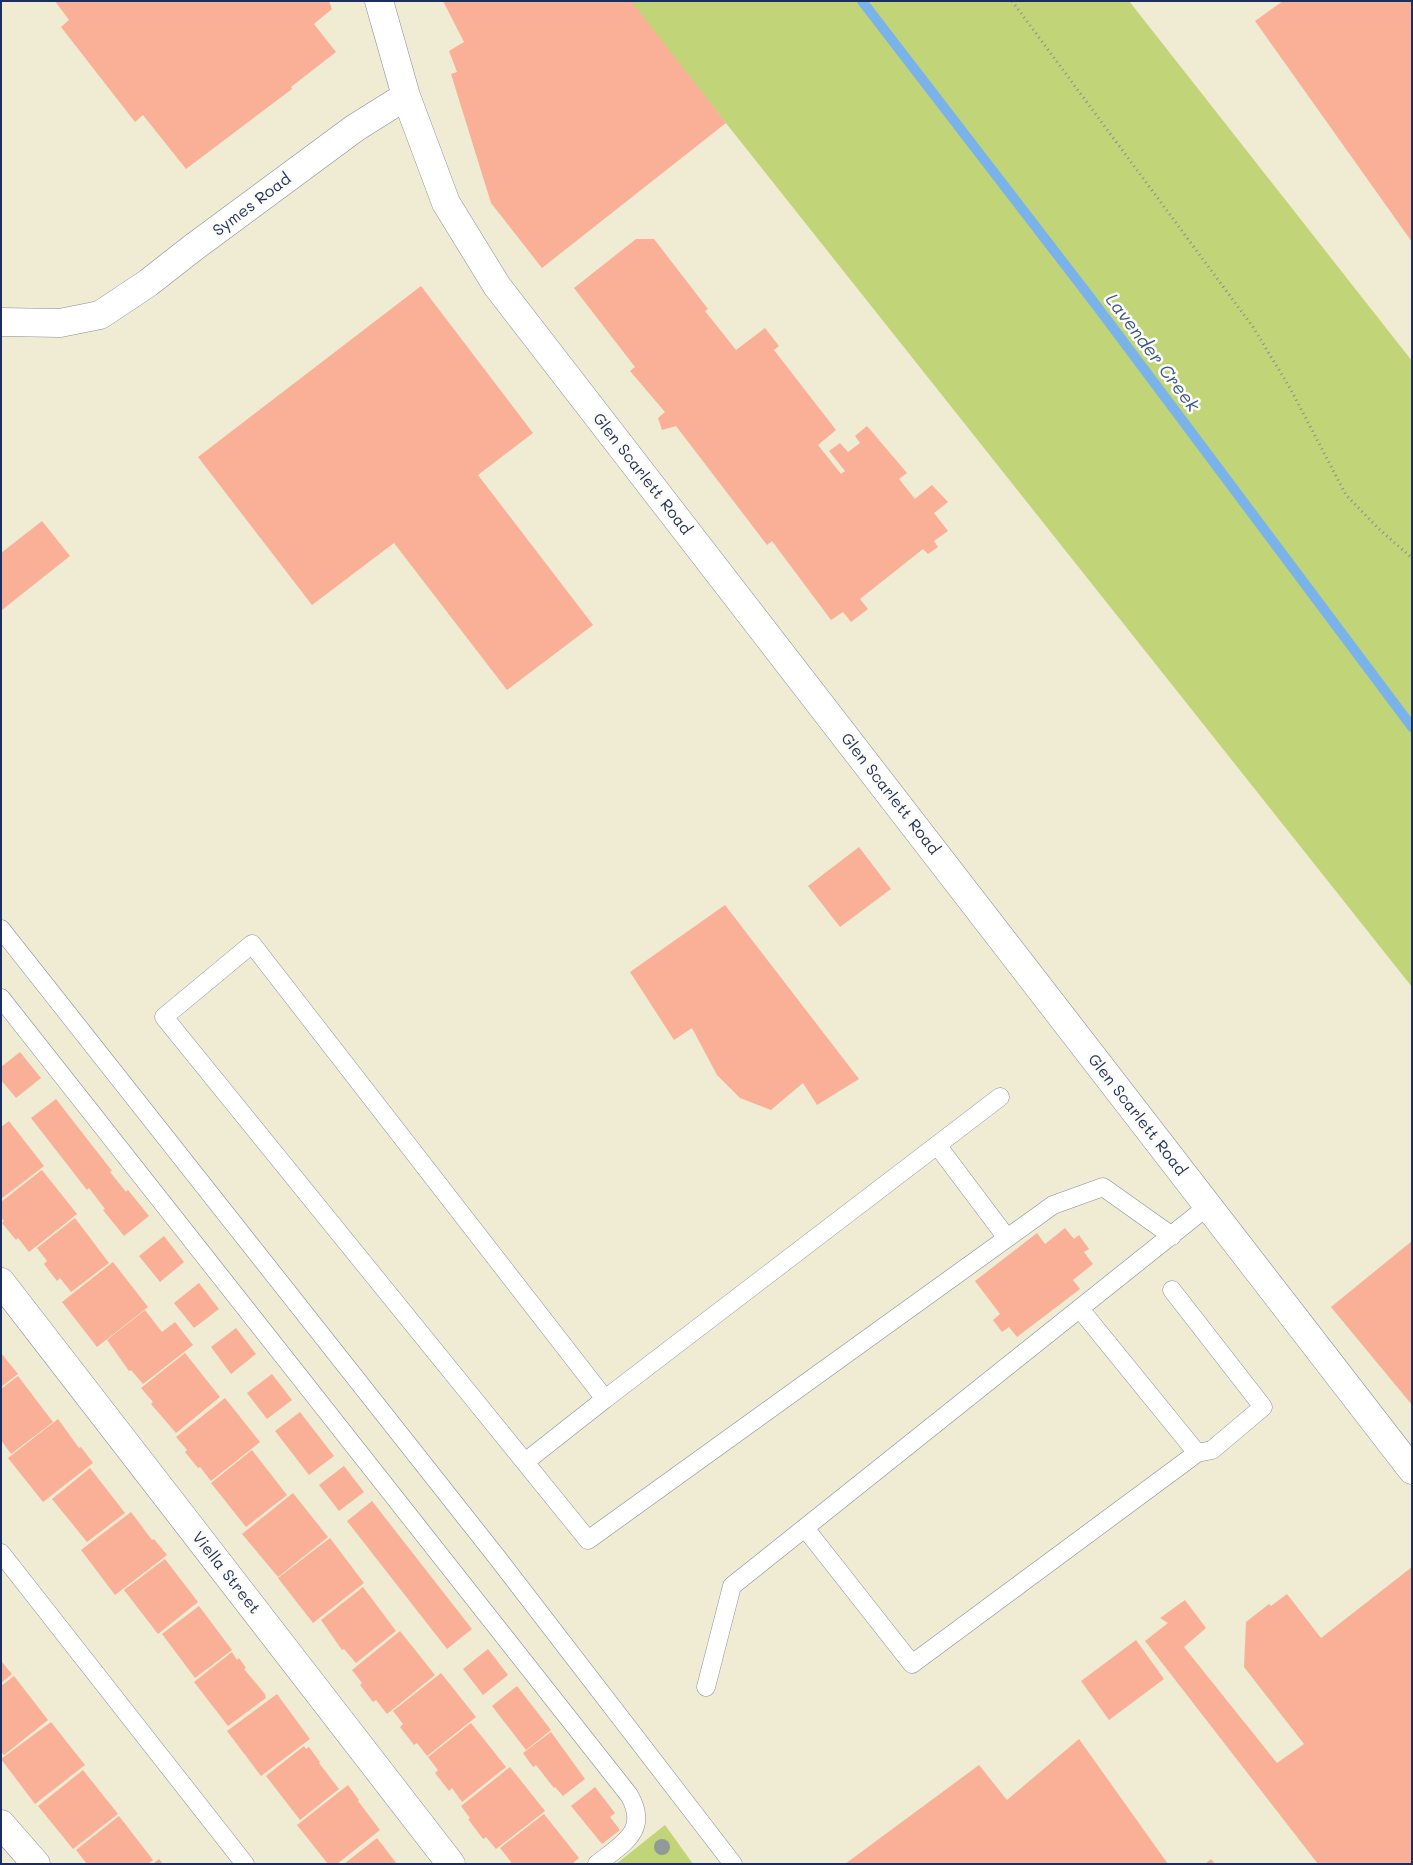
<!DOCTYPE html>
<html>
<head>
<meta charset="utf-8">
<style>
  body { margin:0 }
  #map { position:relative; width:1413px; height:1865px; overflow:hidden; background:#f0ebd3; font-family:Mali,sans-serif }
  canvas { display:block }
  .frame { position:absolute; inset:0; border:2px solid #1b2f5e; pointer-events:none }
</style>
</head>
<body>
<div id="map">
<canvas width="1413" height="1865"></canvas>
<div class="frame"></div>
</div>
<script>
const ctx = document.querySelector('canvas').getContext('2d');
ctx.lineJoin = 'round';
function fillPath(path, color) { ctx.fillStyle = color; ctx.fill(path, 'evenodd'); }
function trace(path, color, width, dash) { ctx.strokeStyle = color; ctx.lineWidth = width; ctx.lineCap = dash ? 'butt' : 'round'; ctx.setLineDash(dash || []); ctx.stroke(path); }
function drawText(font, color, halo, rows, align = 'center') {
  ctx.font = font + ' Mali,sans-serif'; ctx.lineWidth = 5; ctx.setLineDash([]); ctx.textBaseline = 'middle'; ctx.strokeStyle = halo; ctx.fillStyle = color; for (const [text, x, y, turn = 0] of rows) {
    ctx.save(); ctx.translate(x, y); ctx.rotate((+turn || 0) * Math.PI / 180); ctx.textAlign = isNaN(turn) ? turn : align; if (halo) ctx.strokeText(text, 0, 0); ctx.fillText(text, 0, 0); ctx.restore();
  }
}
const green = new Path2D(`
  M 629,1 L 1129,1 L 1412,361 L 1412,987 Z
  M 665,1825 L 693,1864 L 616,1864 Z`);
const stream = new Path2D(`
  M 862,1 L 1096,305 L 1412,727`);
const building = new Path2D(`
  M 55,1 L 329,1 L 332,9 L 314,24 L 336,52 L 291,87 L 292,89 L 186,169 L 143,115 L 135,122 L 61,27 L 69,20 Z
  M 443,1 L 631,1 L 726,123 L 542,268 L 491,203 L 451,74 L 457,72 L 449,51 L 464,42 Z
  M 1283,1 L 1412,1 L 1412,242 L 1255,21 Z
  M 636,239 L 654,239 L 708,309 L 705,311 L 736,350 L 765,328 L 779,346 L 774,350 L 836,430 L 818,445 L 841,474 L 845,471 L 829,451 L 840,443 L 848,452 L 860,443 L 855,436 L 867,426 L 907,473 L 899,479 L 915,499 L 932,485 L 948,502 L 934,513 L 948,531 L 934,541 L 938,547 L 928,554 L 923,549 L 860,599 L 868,609 L 851,622 L 843,612 L 831,620 L 772,541 L 767,545 L 676,426 L 662,430 L 658,418 L 665,412 L 630,371 L 635,367 L 574,288 Z
  M 421,286 L 533,433 L 478,475 L 593,625 L 507,690 L 394,543 L 312,605 L 198,457 Z
  M 42,521 L 70,556 L 2,610 L 1,553 Z
  M 859,847 L 891,889 L 840,927 L 808,886 Z
  M 725,905 L 859,1079 L 817,1105 L 803,1083 L 771,1110 L 740,1098 L 717,1075 L 692,1028 L 674,1040 L 630,972 Z
  M 20,1052 L 41,1078 L 16,1098 L 1,1080 L 1,1067 Z
  M 56,1099 L 112,1171 L 110,1172 L 126,1192 L 128,1190 L 149,1216 L 124,1236 L 103,1210 L 105,1209 L 89,1188 L 87,1190 L 31,1118 Z
  M 9,1121 L 44,1166 L 1,1199 L 1,1127 Z
  M 42,1170 L 77,1214 L 29,1252 L 18,1238 L 16,1240 L 2,1223 L 4,1221 L 1,1217 L 1,1202 Z
  M 75,1218 L 109,1263 L 71,1292 L 60,1278 L 57,1281 L 44,1264 L 47,1261 L 37,1248 Z
  M 1065,1228 L 1074,1239 L 1079,1235 L 1089,1249 L 1084,1252 L 1093,1264 L 1073,1280 L 1080,1289 L 1017,1337 L 1009,1327 L 1002,1332 L 993,1320 L 1000,1314 L 975,1281 L 1037,1233 L 1045,1244 Z
  M 164,1236 L 184,1262 L 160,1282 L 139,1256 Z
  M 1412,1241 L 1412,1405 L 1331,1307 Z
  M 113,1262 L 148,1307 L 97,1347 L 62,1302 Z
  M 199,1283 L 219,1309 L 194,1328 L 174,1303 Z
  M 145,1310 L 162,1332 L 175,1322 L 193,1345 L 143,1384 L 131,1370 L 129,1371 L 107,1340 Z
  M 236,1328 L 256,1354 L 231,1374 L 211,1347 Z
  M 1,1353 L 18,1374 L 1,1387 Z
  M 185,1353 L 220,1397 L 176,1433 L 157,1411 L 151,1404 L 153,1402 L 141,1388 Z
  M 272,1374 L 292,1400 L 267,1419 L 247,1393 Z
  M 18,1376 L 53,1422 L 11,1454 L 1,1440 L 1,1389 Z
  M 225,1398 L 260,1442 L 211,1481 L 200,1467 L 198,1468 L 185,1452 L 187,1450 L 176,1437 Z
  M 300,1412 L 334,1456 L 309,1475 L 275,1431 Z
  M 58,1419 L 79,1448 L 81,1447 L 93,1463 L 43,1502 L 8,1458 Z
  M 252,1450 L 287,1495 L 246,1527 L 211,1483 Z
  M 344,1466 L 364,1492 L 339,1511 L 319,1485 Z
  M 90,1468 L 125,1513 L 87,1542 L 52,1499 Z
  M 293,1493 L 328,1537 L 278,1577 L 242,1534 Z
  M 372,1501 L 472,1629 L 447,1649 L 347,1521 Z
  M 131,1512 L 152,1540 L 154,1539 L 167,1555 L 115,1595 L 81,1550 Z
  M 330,1538 L 364,1583 L 313,1623 L 278,1578 Z
  M 165,1559 L 198,1602 L 158,1634 L 124,1590 Z
  M 1412,1567 L 1412,1864 L 1318,1864 L 1145,1641 L 1168,1623 L 1160,1618 L 1185,1600 L 1206,1628 L 1184,1647 L 1277,1763 L 1304,1744 L 1244,1667 L 1246,1622 L 1269,1604 L 1271,1606 L 1287,1594 L 1321,1638 Z
  M 363,1587 L 396,1631 L 356,1663 L 344,1649 L 342,1650 L 321,1620 Z
  M 199,1606 L 232,1650 L 195,1678 L 162,1634 Z
  M 400,1631 L 435,1675 L 387,1714 L 376,1700 L 373,1702 L 360,1685 L 362,1683 L 352,1670 Z
  M 1136,1640 L 1164,1679 L 1109,1720 L 1081,1681 Z
  M 488,1649 L 508,1675 L 483,1695 L 463,1669 Z
  M 232,1652 L 237,1660 L 239,1658 L 246,1668 L 244,1669 L 265,1694 L 266,1698 L 228,1726 L 194,1682 Z
  M 1,1661 L 12,1674 L 1,1683 Z
  M 441,1673 L 476,1717 L 427,1756 L 417,1743 L 414,1745 L 400,1727 L 403,1724 L 393,1711 Z
  M 14,1676 L 48,1720 L 4,1755 L 1,1752 L 1,1686 Z
  M 517,1686 L 551,1730 L 526,1750 L 492,1706 Z
  M 277,1694 L 310,1739 L 261,1776 L 227,1731 Z
  M 51,1722 L 85,1765 L 35,1804 L 1,1759 Z
  M 471,1723 L 506,1767 L 462,1802 L 452,1788 L 449,1791 L 435,1773 L 438,1770 L 428,1757 Z
  M 551,1732 L 585,1779 L 563,1796 L 555,1787 L 554,1788 L 536,1765 L 533,1767 L 523,1753 Z
  M 1079,1739 L 1168,1864 L 845,1864 L 979,1765 L 1007,1800 Z
  M 304,1746 L 306,1749 L 309,1747 L 320,1762 L 319,1763 L 339,1789 L 300,1820 L 266,1776 Z
  M 510,1767 L 545,1811 L 496,1849 L 486,1837 L 483,1839 L 468,1819 L 470,1818 L 461,1806 Z
  M 83,1770 L 118,1814 L 73,1849 L 38,1806 Z
  M 348,1785 L 359,1800 L 358,1801 L 380,1830 L 337,1864 L 328,1864 L 297,1825 Z
  M 595,1787 L 615,1813 L 610,1817 L 620,1830 L 602,1844 L 571,1806 Z
  M 544,1814 L 579,1858 L 572,1864 L 510,1864 L 511,1862 L 500,1848 Z
  M 119,1816 L 153,1860 L 148,1864 L 87,1864 L 76,1850 Z
  M 377,1838 L 397,1864 L 344,1864 Z
  M 159,1859 L 163,1864 L 153,1864 Z
  M 1211,1859 L 1215,1864 L 1205,1864 Z`);
const path = new Path2D(`
  M 1012,1 L 1253,327 L 1290,388 L 1346,495 L 1379,529 L 1412,558`);
const lane = new Path2D(`
  M 1,929 L 496,1556 L 733,1864
  M 1,998 L 629,1795 C 650,1831 622,1844 597,1864
  M 1000,1097 L 605,1399 L 252,944 L 164,1017 L 588,1540 L 1053,1205 L 1103,1187 L 1172,1236
  M 937,1145 L 1007,1238
  M 1172,1290 L 1263,1407 L 1212,1450 L 1197,1453
  M 525,1462 L 605,1399
  M 805,1528 L 912,1664 L 1197,1453 L 1080,1309
  M 1,1553 L 245,1864
  M 706,1687 L 732,1586 L 1208,1206`);
const street = new Path2D(`
  M 379,1 L 406,96 L 446,203 L 497,286 L 1412,1470
  M 1,322 L 60,323 L 100,315 L 148,283 L 194,247 L 355,128 L 406,96
  M 1,1282 L 451,1864
  M 1,1824 L 36,1864`);
const trees = [
  [662,1847]
];
const streetNames = [
  ["Symes Road",252,205,-37],
  ["Glen Scarlett Road",642,474,52],
  ["Glen Scarlett Road",890,794,52],
  ["Glen Scarlett Road",1137,1115,52],
  ["Viella Street",226,1573,52]
];
const waterNames = [
  ["Lavender Creek",1152,353,53]
];
fillPath(green, '#c1d477');
trace(stream, '#79b3ea', 10);
fillPath(building, '#f9b097');
trace(lane, '#868d98', 19);
trace(street, '#868d98', 29);
trace(path, '#868d98', 3, [1, 4]);
trace(lane, '#fff', 18);
trace(street, '#fff', 28);
ctx.fillStyle = '#919a96';
for (const [x, y] of trees) { ctx.beginPath(); ctx.arc(x, y, 8, 0, 2 * Math.PI); ctx.fill(); }
drawText('16px', '#1b2f5e', '#fdfcf7', streetNames);
drawText('italic 18px', '#375788', '#fdfcf7', waterNames);
</script>
</body>
</html>
